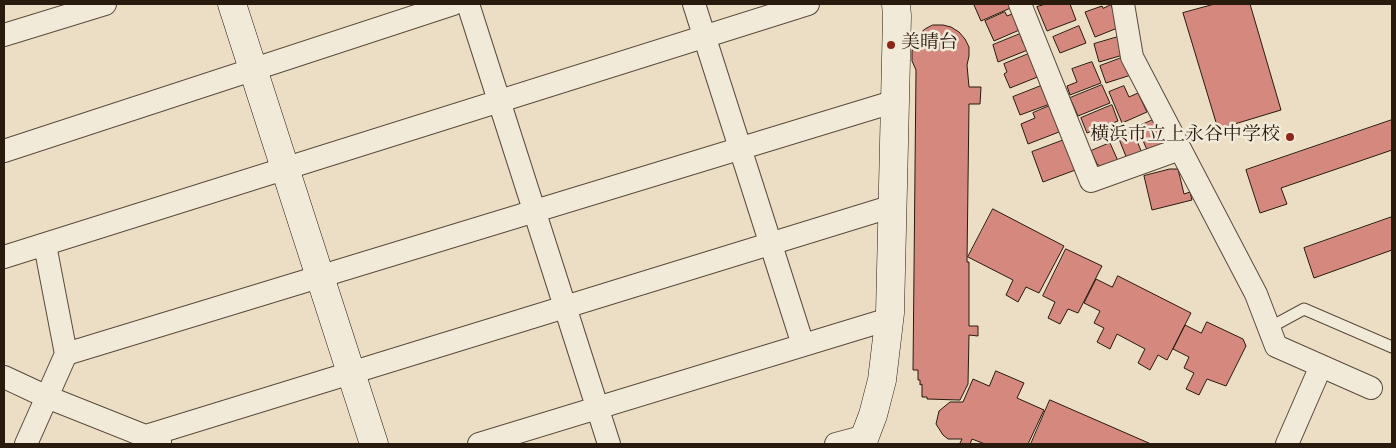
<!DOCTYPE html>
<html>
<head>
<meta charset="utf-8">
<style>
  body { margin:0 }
  #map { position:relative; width:1396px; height:448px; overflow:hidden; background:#ebdec4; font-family:"Sorts Mill Goudy",serif }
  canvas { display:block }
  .frame { position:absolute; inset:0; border:5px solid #291a0e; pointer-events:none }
</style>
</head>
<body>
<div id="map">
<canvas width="1396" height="448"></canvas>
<div class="frame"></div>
</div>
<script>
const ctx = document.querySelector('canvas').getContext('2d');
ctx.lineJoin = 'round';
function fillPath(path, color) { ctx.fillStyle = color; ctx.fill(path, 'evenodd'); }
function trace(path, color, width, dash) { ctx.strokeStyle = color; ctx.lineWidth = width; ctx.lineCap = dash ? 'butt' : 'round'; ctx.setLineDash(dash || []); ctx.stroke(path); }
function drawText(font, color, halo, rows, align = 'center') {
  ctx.font = font + ' "Sorts Mill Goudy","Noto Serif JP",serif'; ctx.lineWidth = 5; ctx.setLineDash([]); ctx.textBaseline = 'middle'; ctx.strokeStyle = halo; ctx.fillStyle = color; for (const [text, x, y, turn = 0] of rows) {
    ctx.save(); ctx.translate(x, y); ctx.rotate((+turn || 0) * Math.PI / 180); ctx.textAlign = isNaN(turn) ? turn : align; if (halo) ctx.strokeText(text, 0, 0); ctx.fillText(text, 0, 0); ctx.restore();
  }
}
const building = new Path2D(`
  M 978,4 L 1014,4 L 1015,6 L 981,21 L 974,5 Z
  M 1046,4 L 1070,4 L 1076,20 L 1047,31 L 1037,7 Z
  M 1215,4 L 1250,4 L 1281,110 L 1218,129 L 1183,13 Z
  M 1111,5 L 1120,27 L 1095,37 L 1085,12 L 1102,6 L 1103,8 Z
  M 1005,12 L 1007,16 L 1017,12 L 1024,28 L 994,41 L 985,21 Z
  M 933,25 L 943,25 L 951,27 L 959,32 L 965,39 L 969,47 L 969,56 L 967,65 L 969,87 L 981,87 L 980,104 L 969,104 L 967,262 L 969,262 L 969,326 L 978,326 L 978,336 L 969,335 L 968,384 L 960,400 L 927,399 L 927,397 L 922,397 L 922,384 L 920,385 L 920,380 L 918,380 L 918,370 L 913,370 L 916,70 L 912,61 L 912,52 L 913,43 L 918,35 L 925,29 Z
  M 1079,26 L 1086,43 L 1060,53 L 1053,37 Z
  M 1020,34 L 1023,43 L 1027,41 L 1030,49 L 998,62 L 993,45 Z
  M 1118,37 L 1123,55 L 1099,62 L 1094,44 Z
  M 1031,53 L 1040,76 L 1010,88 L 1004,74 L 1007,72 L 1004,64 Z
  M 1124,57 L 1131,75 L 1106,83 L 1100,66 Z
  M 1092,62 L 1101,83 L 1070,95 L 1067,86 L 1077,82 L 1072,69 Z
  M 1046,84 L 1050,104 L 1020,115 L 1013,97 Z
  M 1102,85 L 1110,103 L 1078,116 L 1070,98 Z
  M 1124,86 L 1129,97 L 1138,93 L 1147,112 L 1122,123 L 1109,92 Z
  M 1054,104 L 1062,124 L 1057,126 L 1059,132 L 1028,144 L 1021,124 L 1035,118 L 1033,113 Z
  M 1112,105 L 1118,121 L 1087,133 L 1081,118 Z
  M 1153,120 L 1164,145 L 1148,152 L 1137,127 Z
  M 1392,120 L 1392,150 L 1281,188 L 1287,204 L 1260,213 L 1246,170 Z
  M 1132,129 L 1142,153 L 1127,159 L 1117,134 Z
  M 1064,140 L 1078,169 L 1043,182 L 1032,152 Z
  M 1110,143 L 1118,161 L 1103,168 L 1097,164 L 1091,151 Z
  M 1170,169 L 1178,169 L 1184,194 L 1190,192 L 1192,200 L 1152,210 L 1144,176 Z
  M 993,209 L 1064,246 L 1039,293 L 1026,287 L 1018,302 L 1006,295 L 1013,280 L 968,257 Z
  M 1392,217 L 1392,250 L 1314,278 L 1304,248 Z
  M 1066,249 L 1102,266 L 1078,313 L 1068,309 L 1060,324 L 1048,318 L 1055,302 L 1043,296 Z
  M 1118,276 L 1191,313 L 1167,360 L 1158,355 L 1150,370 L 1138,363 L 1145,349 L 1117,334 L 1110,349 L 1097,342 L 1104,328 L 1094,323 L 1100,311 L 1084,303 L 1096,279 L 1112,287 Z
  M 1207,322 L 1243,339 L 1246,346 L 1226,386 L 1207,379 L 1199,395 L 1186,389 L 1194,373 L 1184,368 L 1189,357 L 1173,349 L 1185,325 L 1201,333 Z
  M 996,371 L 1024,383 L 1017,398 L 1044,410 L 1028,444 L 985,444 L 972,439 L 970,444 L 962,444 L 960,443 L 962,439 L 948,439 L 943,435 L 936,424 L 939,411 L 950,402 L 963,402 L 973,379 L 989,386 Z
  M 1050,400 L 1151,444 L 1031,444 Z`);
const lane = new Path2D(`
  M 1269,328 L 1304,309 L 1392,347`);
const street = new Path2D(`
  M 468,4 L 609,444
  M 694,4 L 803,345
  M 1020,4 L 1091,181 L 1180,149
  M 1123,4 L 1132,57 L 1256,294 L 1276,346 L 1371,388
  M 4,35 L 105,4
  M 4,151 L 453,4
  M 4,257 L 808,4
  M 66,354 L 896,101
  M 4,377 L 47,397 L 160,442
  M 146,436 L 893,206
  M 26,444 L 66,354 L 45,245
  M 479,444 L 889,319
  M 836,444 L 866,436
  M 1287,444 L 1321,366`);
const secondary = new Path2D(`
  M 232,4 L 374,444
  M 862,444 L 873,415 L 882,380 L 890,313 L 897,16 L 896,4`);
const markers = [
  [891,45,5,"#8f2418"],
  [1290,137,5,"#8f2418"]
];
const poiNames = [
  ["美晴台",901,45],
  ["横浜市立上永谷中学校",1280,137,"right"]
];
fillPath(building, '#d4887e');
trace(building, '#291a0e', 1);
trace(lane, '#5a4b3c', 13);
trace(street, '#5a4b3c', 24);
trace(secondary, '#291a0e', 29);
trace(lane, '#f2ead9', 11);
trace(street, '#f2ead9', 22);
trace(secondary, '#f2ead9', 28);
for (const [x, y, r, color] of markers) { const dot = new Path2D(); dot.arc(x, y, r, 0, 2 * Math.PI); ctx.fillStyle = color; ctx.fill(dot); trace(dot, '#f2ead9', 2); }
drawText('19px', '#291a0e', '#f2ead9', poiNames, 'left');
</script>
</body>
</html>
